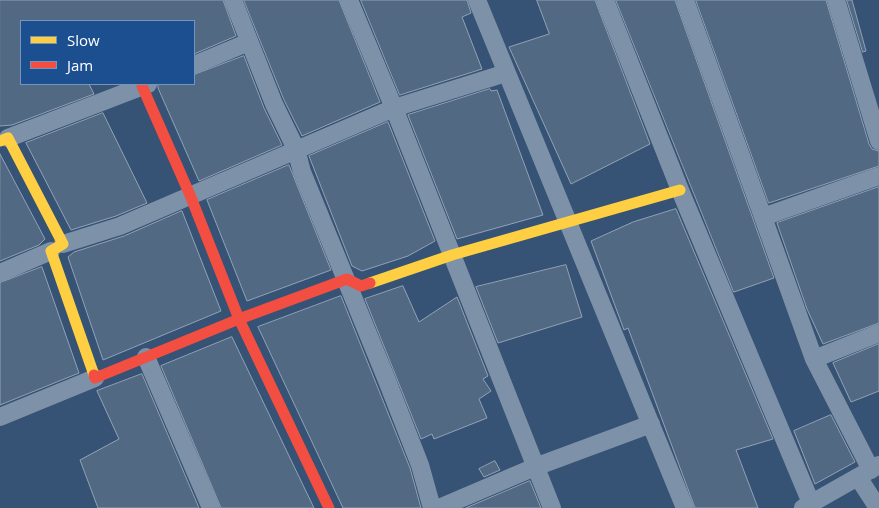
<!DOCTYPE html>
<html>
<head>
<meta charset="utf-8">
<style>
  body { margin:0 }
  #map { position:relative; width:879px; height:508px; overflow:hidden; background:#365274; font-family:"Open Sans",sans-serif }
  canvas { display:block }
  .legend { position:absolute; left:20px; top:20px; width:175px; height:65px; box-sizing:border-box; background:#1b4f8f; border:1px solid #7695bc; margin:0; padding:6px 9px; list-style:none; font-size:15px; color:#fff }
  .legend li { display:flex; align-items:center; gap:10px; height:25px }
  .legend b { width:25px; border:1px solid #7695bc }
</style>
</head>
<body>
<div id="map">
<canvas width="879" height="508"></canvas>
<ul class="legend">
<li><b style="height:6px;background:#ffcf43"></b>Slow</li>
<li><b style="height:6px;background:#f24e42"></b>Jam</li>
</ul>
</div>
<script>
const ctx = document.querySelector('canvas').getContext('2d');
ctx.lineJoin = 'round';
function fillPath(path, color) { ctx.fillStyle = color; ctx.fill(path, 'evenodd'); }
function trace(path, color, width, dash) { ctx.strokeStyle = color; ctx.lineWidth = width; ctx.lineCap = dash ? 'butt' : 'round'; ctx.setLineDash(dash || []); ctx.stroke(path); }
const building = new Path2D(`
  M 0,0 L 223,0 L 236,36 L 194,54 L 194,21 L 21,21 L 21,84 L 89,84 L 94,94 L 12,125 L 0,126 Z
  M 244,0 L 339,0 L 380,102 L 302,136 L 284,100 Z
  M 361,0 L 467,0 L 471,13 L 462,17 L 482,69 L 400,95 Z
  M 537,0 L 595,0 L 650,144 L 571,184 L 509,47 L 549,34 Z
  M 616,0 L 675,0 L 774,278 L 734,292 Z
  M 696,0 L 826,0 L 869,144 L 872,149 L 879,151 L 879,166 L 769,203 Z
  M 847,0 L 852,0 L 866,51 L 863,52 Z
  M 244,56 L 264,108 L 282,145 L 199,181 L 158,88 L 158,84 L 194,84 L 194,75 Z
  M 490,89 L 491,91 L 497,90 L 543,215 L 457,239 L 408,115 Z
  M 103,113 L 147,203 L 116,216 L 71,230 L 26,143 Z
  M 388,122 L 435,241 L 408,256 L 362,271 L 352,266 L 309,156 Z
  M 0,154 L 45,239 L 39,245 L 0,261 Z
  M 289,165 L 331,270 L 247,301 L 207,200 Z
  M 879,187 L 879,323 L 823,344 L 807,309 L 777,223 Z
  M 676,209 L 773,439 L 736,450 L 758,508 L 695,508 L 628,328 L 624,330 L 591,241 L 633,222 Z
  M 182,211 L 221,311 L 103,360 L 68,257 L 74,252 L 124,236 Z
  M 566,265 L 582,317 L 498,343 L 476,287 Z
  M 42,267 L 79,373 L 0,405 L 0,283 Z
  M 403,286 L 419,322 L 457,297 L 488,376 L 483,379 L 491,391 L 479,399 L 487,418 L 434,439 L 432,434 L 421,439 L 365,299 Z
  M 341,296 L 410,468 L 421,508 L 343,508 L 258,327 Z
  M 232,337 L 314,508 L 221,508 L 161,366 Z
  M 879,344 L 879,391 L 851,402 L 833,363 Z
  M 142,374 L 199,508 L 98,508 L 80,460 L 119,439 L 97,391 Z
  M 831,415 L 855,462 L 815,484 L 794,431 Z
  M 495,461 L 500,470 L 484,477 L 479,469 Z
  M 530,481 L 541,508 L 466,508 Z`);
const street = new Path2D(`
  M 233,0 L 274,104 L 296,149 L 302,172 L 386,378 L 420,465 L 432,508
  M 349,0 L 394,108 L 552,508
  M 477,0 L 685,508
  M 605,0 L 680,190 L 811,503
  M 685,0 L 814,359 L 871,470
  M 836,0 L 879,141
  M 194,65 L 249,42
  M 8,138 L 148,84
  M 763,217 L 879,176
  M 63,244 L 120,226 L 394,108 L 506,73
  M 0,273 L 51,251
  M 146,357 L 211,508
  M 814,359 L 879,333
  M 0,417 L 95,378
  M 858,477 L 878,508
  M 439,508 L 535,467 L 651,424
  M 803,508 L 879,465`);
const slow = new Path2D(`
  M 0,141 L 8,138 L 63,244 L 51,251 L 94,375
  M 370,283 L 452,255 L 680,190`);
const jam = new Path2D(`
  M 142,86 L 190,195 L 239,319 L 347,279 L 361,286 L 370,283
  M 94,375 L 95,378 L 239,319 L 329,508`);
fillPath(building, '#526984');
trace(building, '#92a2b6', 1);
trace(street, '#7d92a8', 18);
trace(slow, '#ffcf43', 11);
trace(jam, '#f24e42', 11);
</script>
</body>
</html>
